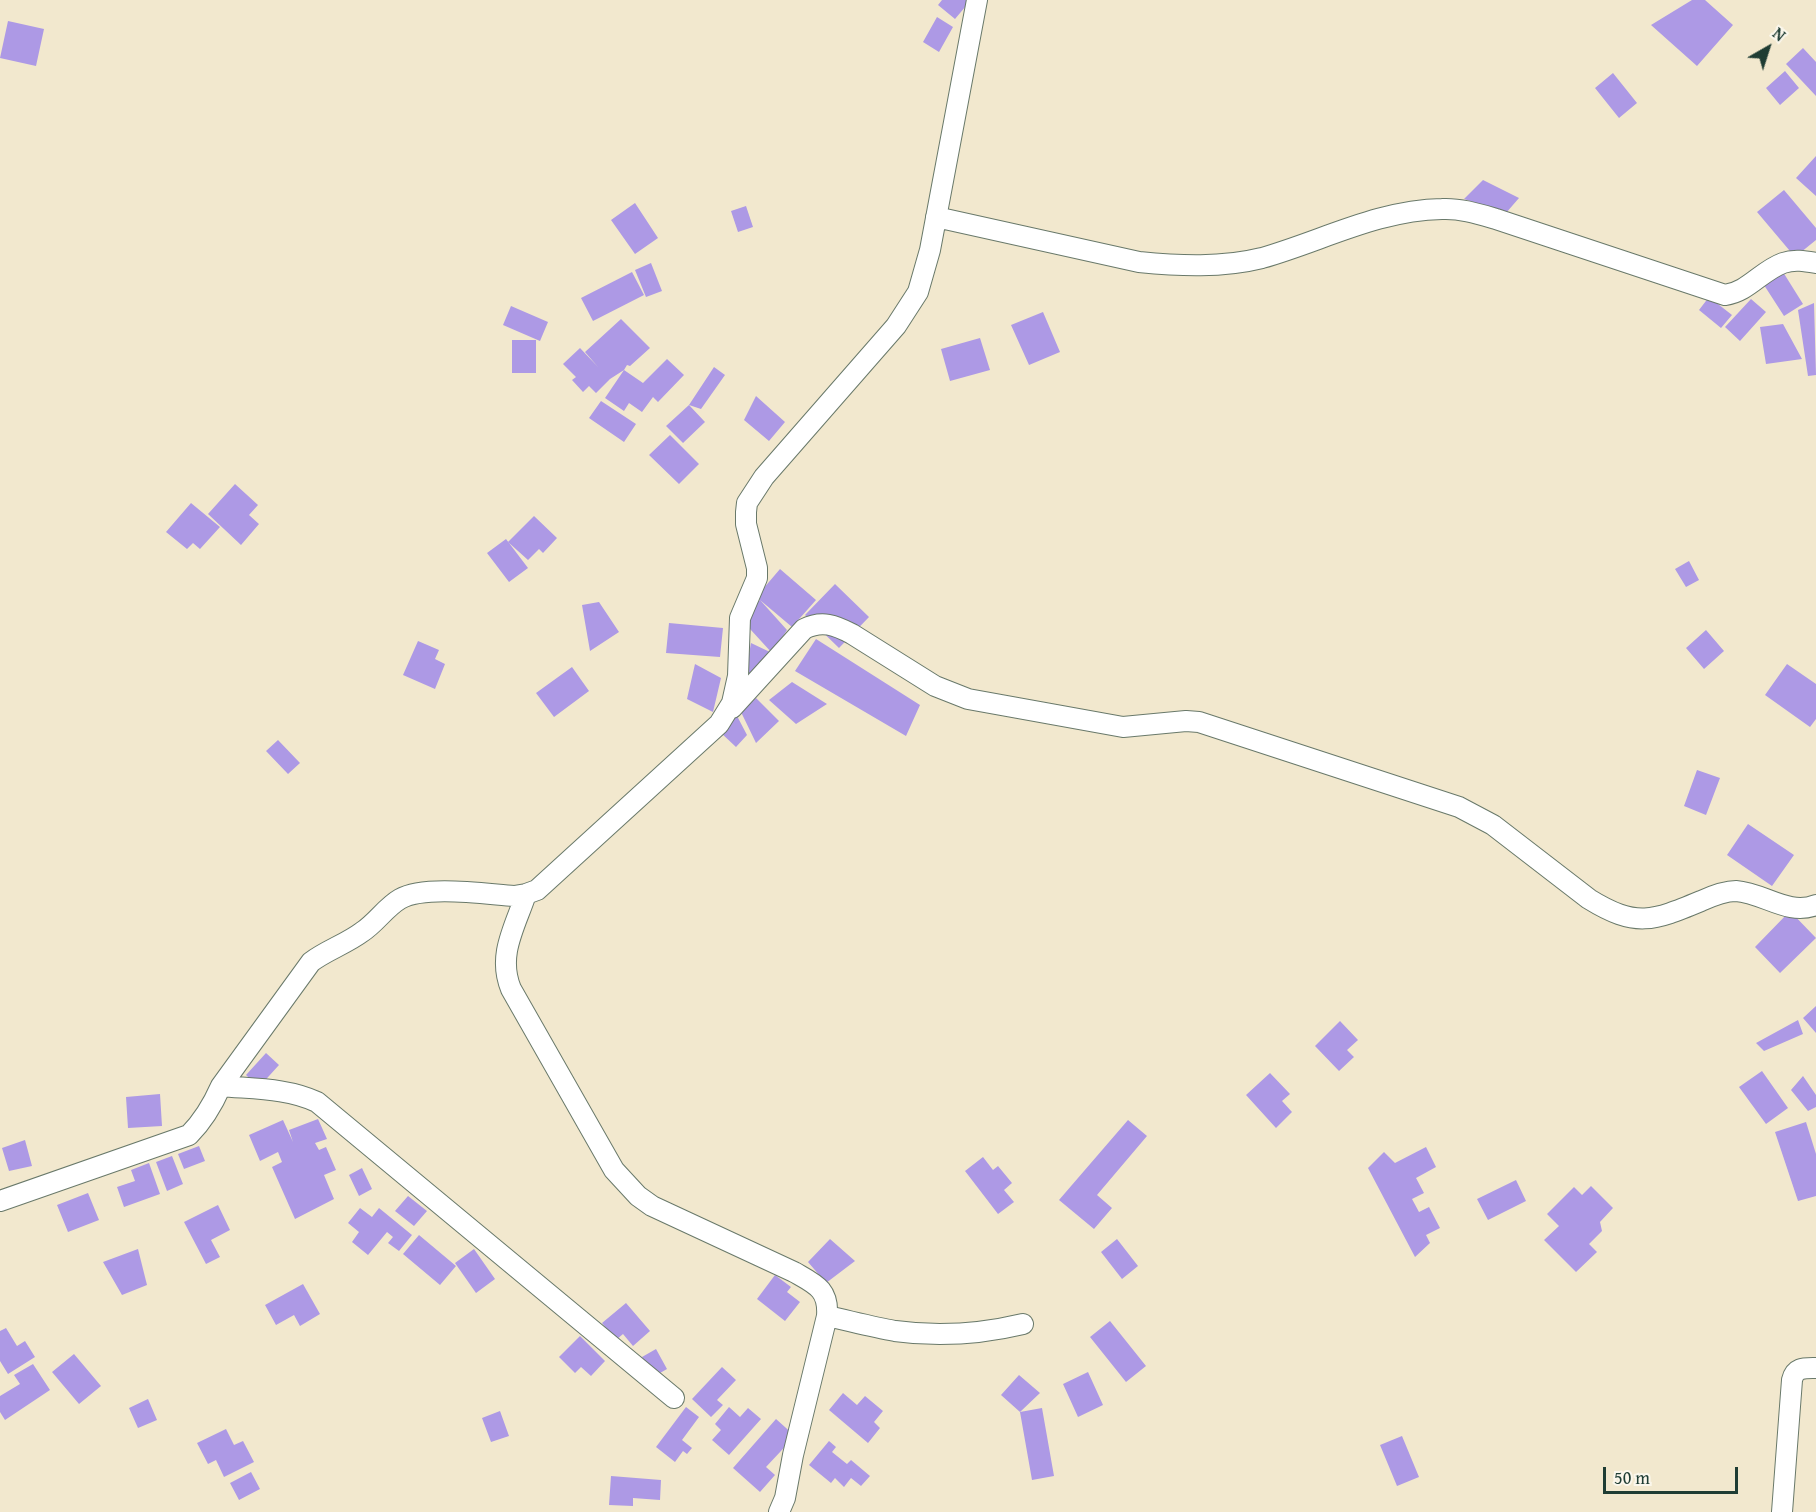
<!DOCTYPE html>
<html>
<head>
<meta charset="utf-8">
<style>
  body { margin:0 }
  #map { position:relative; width:1816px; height:1512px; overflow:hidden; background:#f2e8ce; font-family:"Gentium Book Plus",serif }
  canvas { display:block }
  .north { position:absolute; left:1738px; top:18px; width:60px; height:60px; -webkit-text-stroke:4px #fbf7ec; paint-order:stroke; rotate:39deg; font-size:16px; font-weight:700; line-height:24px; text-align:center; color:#1f3d34 }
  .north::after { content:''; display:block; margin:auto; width:21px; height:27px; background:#1f3d34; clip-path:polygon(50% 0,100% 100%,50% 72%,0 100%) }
  .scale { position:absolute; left:1603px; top:1467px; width:135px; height:27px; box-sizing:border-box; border:3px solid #1f3d34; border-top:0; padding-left:8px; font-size:18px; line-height:21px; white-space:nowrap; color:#1f3d34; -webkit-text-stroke:4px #fbf7ec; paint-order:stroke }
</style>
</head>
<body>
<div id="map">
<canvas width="1816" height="1512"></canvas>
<div class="north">N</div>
<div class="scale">50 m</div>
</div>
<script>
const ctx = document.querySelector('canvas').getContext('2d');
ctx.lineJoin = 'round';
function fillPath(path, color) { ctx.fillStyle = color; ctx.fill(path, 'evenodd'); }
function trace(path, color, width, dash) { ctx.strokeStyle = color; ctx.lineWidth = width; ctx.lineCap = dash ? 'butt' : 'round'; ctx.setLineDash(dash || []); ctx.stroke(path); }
const building = new Path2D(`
  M 942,0 L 971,0 L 955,19 L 938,5 Z
  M 1692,0 L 1705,0 L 1733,25 L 1697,66 L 1651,25 Z
  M 937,17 L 953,27 L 939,52 L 923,42 Z
  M 8,21 L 44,29 L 36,66 L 0,58 Z
  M 1803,48 L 1816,62 L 1816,96 L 1786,64 Z
  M 1785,71 L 1799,88 L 1780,105 L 1766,88 Z
  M 1613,73 L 1637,103 L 1619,118 L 1595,88 Z
  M 1816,156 L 1816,196 L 1796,178 Z
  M 1483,180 L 1519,198 L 1506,213 L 1464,199 Z
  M 1784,190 L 1816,228 L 1816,240 L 1795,257 L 1757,212 Z
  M 635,203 L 658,238 L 635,254 L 611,220 Z
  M 746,206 L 753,227 L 738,232 L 731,211 Z
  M 651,263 L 662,291 L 646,297 L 635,270 Z
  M 632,272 L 644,295 L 593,321 L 581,298 Z
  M 1783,272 L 1803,304 L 1784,316 L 1764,285 Z
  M 1709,297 L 1732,315 L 1721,328 L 1699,310 Z
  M 1751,299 L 1766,312 L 1740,341 L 1725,327 Z
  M 1814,303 L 1816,375 L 1808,376 L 1798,310 Z
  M 511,306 L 548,322 L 540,341 L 503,325 Z
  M 1043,312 L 1060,352 L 1029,365 L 1011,325 Z
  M 621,319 L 650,348 L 630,366 L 627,365 L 624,370 L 610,379 L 596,393 L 589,386 L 583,392 L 572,380 L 576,377 L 563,364 L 580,348 L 598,367 L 585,352 Z
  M 1783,324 L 1802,359 L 1766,364 L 1760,327 Z
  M 980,338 L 990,370 L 950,381 L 941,349 Z
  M 512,340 L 536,340 L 536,373 L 512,373 Z
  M 667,359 L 684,375 L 658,402 L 653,397 L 642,412 L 629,403 L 624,411 L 605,398 L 624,370 L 643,383 Z
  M 714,367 L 725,375 L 701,409 L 689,405 L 705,422 L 683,443 L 666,426 L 689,405 Z
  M 756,396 L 785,422 L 769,441 L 744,420 Z
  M 601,401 L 636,424 L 624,442 L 589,418 Z
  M 670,435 L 699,464 L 679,484 L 649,455 Z
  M 235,484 L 258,505 L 249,515 L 259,524 L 241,545 L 208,514 Z
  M 191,503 L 220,527 L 200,549 L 193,543 L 187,549 L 166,532 Z
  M 534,516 L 557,538 L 543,553 L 539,549 L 528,560 L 508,542 Z
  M 506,539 L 528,568 L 509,582 L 487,553 Z
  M 1689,561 L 1699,580 L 1686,587 L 1675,569 Z
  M 780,569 L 816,600 L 792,627 L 760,600 L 787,630 L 772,653 L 744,683 L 751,643 L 772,653 L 740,618 L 760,600 L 757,596 Z
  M 835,584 L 869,617 L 839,648 L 805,615 Z
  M 599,602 L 619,632 L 590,651 L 582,605 Z
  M 669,623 L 723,628 L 720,657 L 666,653 Z
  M 1706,630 L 1724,651 L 1704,669 L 1686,648 Z
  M 816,639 L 920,705 L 906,736 L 795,671 Z
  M 418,641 L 439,650 L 435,659 L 445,664 L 435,689 L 403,675 Z
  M 695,664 L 721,678 L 713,712 L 687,699 Z
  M 1787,664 L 1816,684 L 1816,719 L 1810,727 L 1765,695 Z
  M 572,667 L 589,691 L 554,717 L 536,693 Z
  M 792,682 L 827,704 L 796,724 L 769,700 Z
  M 756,698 L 779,721 L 756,743 L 741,712 Z
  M 736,714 L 747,735 L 736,747 L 720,732 Z
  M 278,740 L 300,763 L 288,774 L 266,751 Z
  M 1697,770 L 1720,778 L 1706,815 L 1684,806 Z
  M 1748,824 L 1794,855 L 1772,886 L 1727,855 Z
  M 1790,911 L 1816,938 L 1780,973 L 1755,947 Z
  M 1816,1006 L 1816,1033 L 1803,1018 Z
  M 1798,1020 L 1803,1034 L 1764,1051 L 1756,1043 Z
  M 1340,1021 L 1358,1040 L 1347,1050 L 1354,1057 L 1339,1071 L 1315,1046 Z
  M 266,1053 L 279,1065 L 259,1087 L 246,1075 Z
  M 1762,1071 L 1788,1108 L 1766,1124 L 1739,1087 Z
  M 1270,1073 L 1290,1094 L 1282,1101 L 1292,1112 L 1276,1128 L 1246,1095 Z
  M 1803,1076 L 1816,1095 L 1816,1107 L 1808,1111 L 1791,1090 Z
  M 160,1094 L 162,1126 L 128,1128 L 126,1097 Z
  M 318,1119 L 327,1139 L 315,1143 L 319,1150 L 326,1147 L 336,1170 L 324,1175 L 334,1199 L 295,1219 L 272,1167 L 282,1162 L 278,1152 L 260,1161 L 249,1135 L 283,1120 L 293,1142 L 289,1130 Z
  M 1128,1120 L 1147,1136 L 1097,1195 L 1112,1208 L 1094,1229 L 1059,1200 Z
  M 1806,1122 L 1816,1154 L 1816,1196 L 1798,1201 L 1775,1132 Z
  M 25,1140 L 32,1166 L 9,1171 L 2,1148 Z
  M 199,1146 L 205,1161 L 184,1169 L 178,1154 Z
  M 1426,1147 L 1436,1167 L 1416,1178 L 1424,1193 L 1412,1199 L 1419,1212 L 1429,1207 L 1440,1228 L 1426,1235 L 1430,1243 L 1415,1257 L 1368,1168 L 1384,1152 L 1395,1163 Z
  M 172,1156 L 183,1184 L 167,1191 L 156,1162 Z
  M 983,1157 L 993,1170 L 998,1166 L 1012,1183 L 1004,1190 L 1014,1202 L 998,1214 L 965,1171 Z
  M 149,1163 L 160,1194 L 124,1207 L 117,1187 L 135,1181 L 131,1170 Z
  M 362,1168 L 372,1189 L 359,1196 L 349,1175 Z
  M 1516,1180 L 1526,1201 L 1488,1220 L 1477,1199 Z
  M 1591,1186 L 1613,1208 L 1600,1222 L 1602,1231 L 1589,1244 L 1597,1252 L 1576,1272 L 1544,1240 L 1559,1226 L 1547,1214 L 1574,1187 L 1582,1195 Z
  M 88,1193 L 99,1220 L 68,1232 L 57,1205 Z
  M 408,1196 L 427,1211 L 414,1226 L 395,1211 Z
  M 218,1205 L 230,1230 L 211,1240 L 220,1257 L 206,1264 L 184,1222 Z
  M 360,1208 L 372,1217 L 379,1208 L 412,1235 L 399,1251 L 388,1243 L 393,1237 L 387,1232 L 368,1255 L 352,1242 L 359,1232 L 348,1223 Z
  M 419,1235 L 456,1266 L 440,1285 L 403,1254 Z
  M 830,1239 L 855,1261 L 826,1283 L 808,1262 Z
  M 1117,1239 L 1138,1266 L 1122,1279 L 1101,1252 Z
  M 138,1249 L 147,1285 L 122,1295 L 103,1262 Z
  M 474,1249 L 495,1279 L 476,1293 L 455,1263 Z
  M 775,1275 L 791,1287 L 787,1292 L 800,1302 L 785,1321 L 757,1299 Z
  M 303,1284 L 320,1314 L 300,1326 L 294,1315 L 276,1325 L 265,1305 Z
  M 626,1303 L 650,1331 L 633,1346 L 623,1334 L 616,1340 L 602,1323 Z
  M 1110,1321 L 1146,1366 L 1126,1382 L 1090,1337 Z
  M 6,1328 L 17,1346 L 25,1341 L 35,1357 L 8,1374 L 0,1361 L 0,1331 Z
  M 580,1336 L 605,1361 L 591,1376 L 581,1367 L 575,1373 L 559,1357 Z
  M 656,1349 L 667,1369 L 653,1377 L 642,1357 Z
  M 74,1354 L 101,1386 L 79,1404 L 52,1372 Z
  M 33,1364 L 50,1390 L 5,1420 L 0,1412 L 0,1396 L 20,1384 L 14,1375 Z
  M 722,1367 L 736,1380 L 717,1400 L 723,1405 L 711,1417 L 692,1399 Z
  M 1088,1372 L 1103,1405 L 1078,1417 L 1063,1384 Z
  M 1019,1375 L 1040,1393 L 1020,1412 L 1001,1395 Z
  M 843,1393 L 857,1405 L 865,1396 L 883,1411 L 874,1422 L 880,1428 L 868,1443 L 829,1410 Z
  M 148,1399 L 157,1420 L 138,1428 L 129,1408 Z
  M 686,1407 L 699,1417 L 682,1440 L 692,1448 L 687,1454 L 683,1451 L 675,1462 L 656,1447 Z
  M 729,1407 L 740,1417 L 748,1408 L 761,1419 L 729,1455 L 712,1440 L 721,1430 L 715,1424 Z
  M 1042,1408 L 1054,1476 L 1032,1480 L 1020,1412 Z
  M 500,1411 L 509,1436 L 491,1442 L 482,1418 Z
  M 776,1419 L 795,1436 L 766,1467 L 775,1475 L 760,1492 L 733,1468 Z
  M 226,1429 L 234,1445 L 243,1441 L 254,1462 L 224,1477 L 216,1460 L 208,1464 L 197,1443 Z
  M 1402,1436 L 1419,1477 L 1397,1486 L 1380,1445 Z
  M 829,1441 L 836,1447 L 832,1452 L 847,1464 L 851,1460 L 870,1476 L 861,1486 L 851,1478 L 844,1487 L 835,1478 L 831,1483 L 809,1465 Z
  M 251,1472 L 260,1489 L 239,1500 L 230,1483 Z
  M 611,1476 L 661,1480 L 660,1500 L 633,1498 L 633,1506 L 609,1505 Z`);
const street = new Path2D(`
  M 936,217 L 1139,262 C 1179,266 1222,268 1262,258 C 1322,241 1378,210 1442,209 C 1460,208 1479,214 1496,219 L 1725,295 C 1748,292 1761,271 1783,263 C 1794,259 1805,261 1816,263
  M 732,708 L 804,629 C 822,620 835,625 852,634 L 935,686 L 968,699 L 1123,727 L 1186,721 L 1199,722 L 1459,807 L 1493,825 L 1589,899 C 1636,928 1653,921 1701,901 C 1712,896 1724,891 1736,891 C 1764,893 1788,916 1816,905
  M 526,894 C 515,927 497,955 511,989 L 614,1170 L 638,1196 L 652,1206 L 794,1272 C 815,1284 829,1289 827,1316 L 793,1455 L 785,1498 L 779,1512
  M 221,1086 C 253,1089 288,1088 317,1102 L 674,1398
  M 0,1201 L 189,1135 C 203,1121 213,1104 221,1086 L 311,962 C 327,950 346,944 362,932 C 376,923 386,907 400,899 C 425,885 485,894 514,896 L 526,894 L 537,890 L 719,724 L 732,703 L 738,676 L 740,618 L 757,578 L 757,568 L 746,524 L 746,512 L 747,503 L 764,477 L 896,326 L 918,292 L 930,250 L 977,0
  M 827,1316 C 850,1321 872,1327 895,1331 C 938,1337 981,1334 1023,1324
  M 1782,1512 L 1792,1380 C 1795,1367 1804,1368 1816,1368`);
fillPath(building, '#ad99e5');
trace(street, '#69796a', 22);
trace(street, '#fff', 20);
</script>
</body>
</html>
